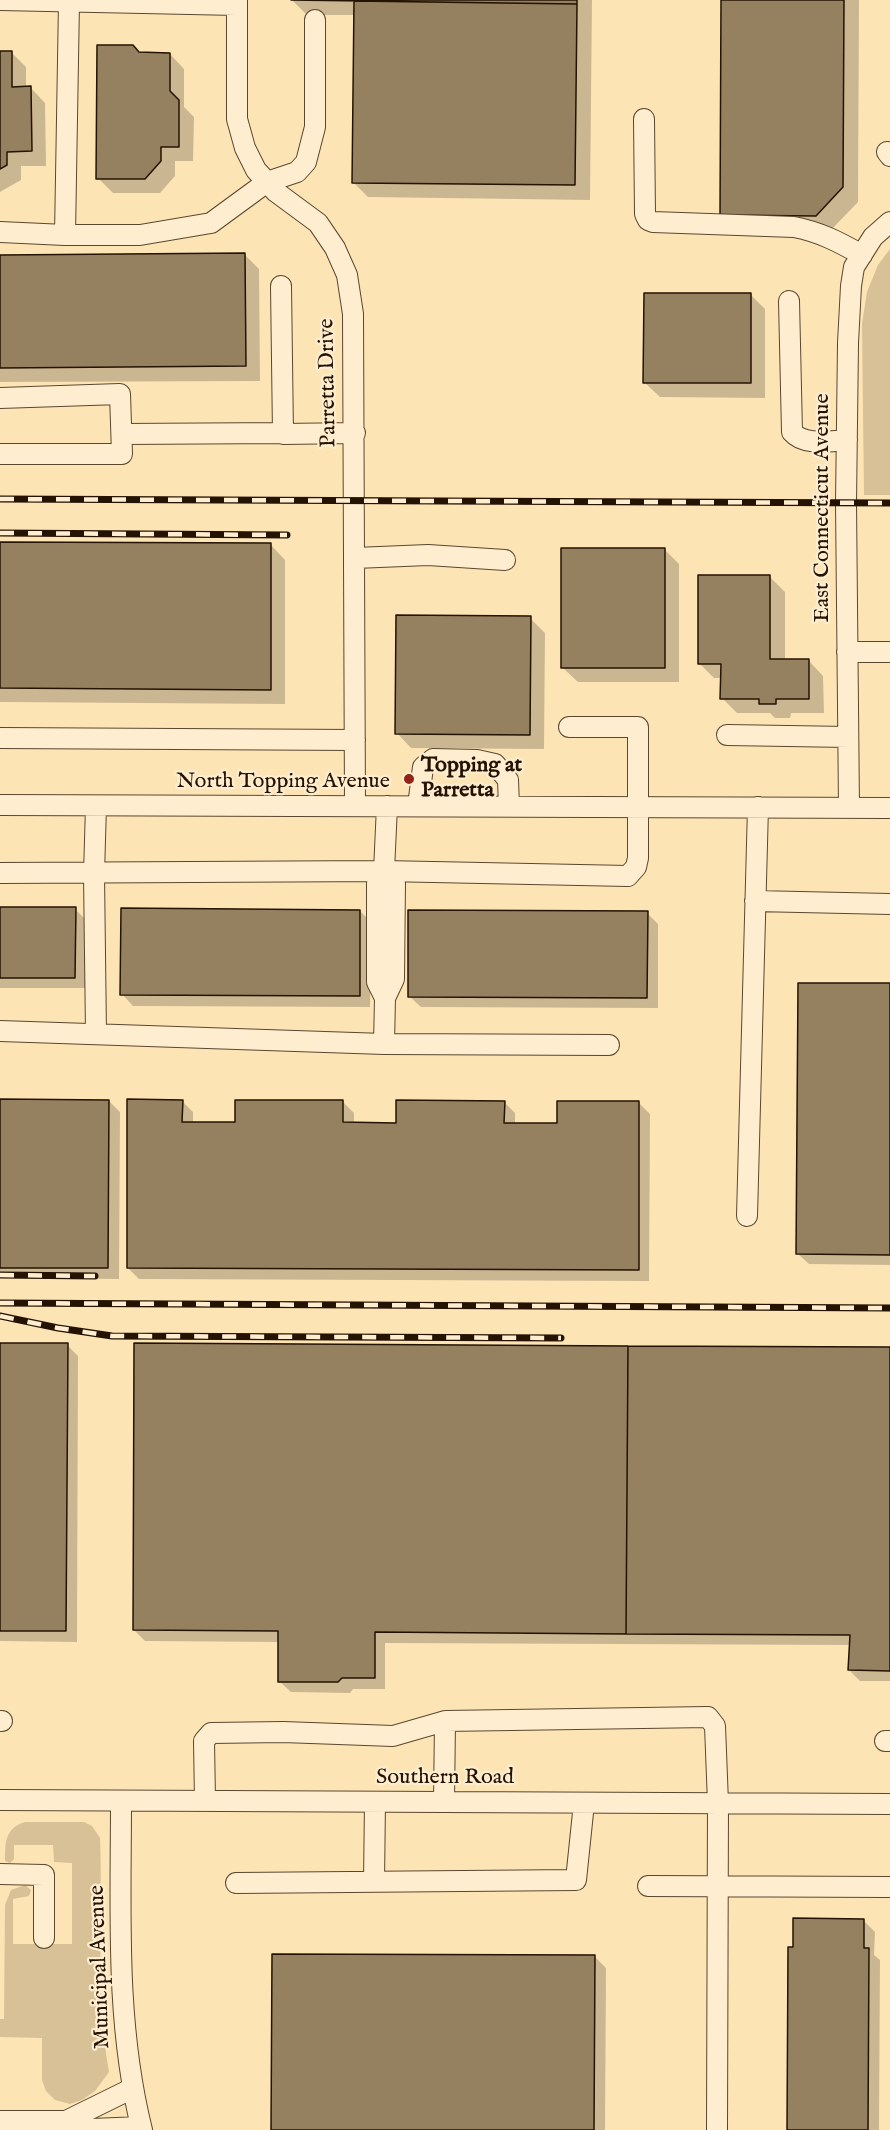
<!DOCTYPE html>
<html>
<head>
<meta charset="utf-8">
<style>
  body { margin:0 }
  canvas { display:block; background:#fde4b5 }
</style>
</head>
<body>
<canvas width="890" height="2130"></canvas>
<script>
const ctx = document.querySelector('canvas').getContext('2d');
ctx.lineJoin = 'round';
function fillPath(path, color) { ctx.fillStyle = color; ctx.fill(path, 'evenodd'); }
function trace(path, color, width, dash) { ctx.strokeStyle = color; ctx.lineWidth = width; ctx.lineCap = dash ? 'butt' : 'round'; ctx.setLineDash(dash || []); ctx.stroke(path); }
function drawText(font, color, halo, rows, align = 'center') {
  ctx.font = font + ' "IM FELL English",serif'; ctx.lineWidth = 4.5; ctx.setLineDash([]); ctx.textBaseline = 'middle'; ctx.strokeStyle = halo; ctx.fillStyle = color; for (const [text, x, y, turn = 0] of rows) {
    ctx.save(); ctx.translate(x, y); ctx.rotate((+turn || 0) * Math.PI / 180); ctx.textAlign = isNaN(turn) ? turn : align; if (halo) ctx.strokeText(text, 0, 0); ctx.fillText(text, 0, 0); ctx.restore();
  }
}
const green = new Path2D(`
  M 890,249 L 890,495 L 864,495 L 862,324 L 867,292 L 878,265 Z
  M 25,1822 L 84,1822 L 92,1826 L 100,1838 C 103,1916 95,1994 109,2072 L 95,2091 L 82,2100 L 70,2104 L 55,2100 L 46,2091 L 42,2080 L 42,2038 L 0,2037 L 0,2019 L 4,2019 L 5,1905 L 11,1890 L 25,1885 L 31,1890 L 29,1896 L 13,1899 L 13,1944 L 72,1944 L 72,1863 L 54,1862 L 53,1845 L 14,1845 L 14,1859 L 10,1863 L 5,1861 C 5,1843 5,1828 25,1822 Z`);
const shadow = new Path2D(`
  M 292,0 L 592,0 L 590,200 L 368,197 L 353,182 L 355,15 L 307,15 Z
  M 722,0 L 859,0 L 858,202 L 831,230 L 736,229 Z
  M 0,52 L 11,52 L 26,67 L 26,88 L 31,88 L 45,103 L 46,166 L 21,166 L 21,180 L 0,192 Z
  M 139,54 L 170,54 L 184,69 L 184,107 L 194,117 L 193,161 L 175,161 L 175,176 L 160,193 L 113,193 L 98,178 Z
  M 244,254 L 259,269 L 260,381 L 0,382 L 0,256 Z
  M 750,294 L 765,309 L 765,398 L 660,397 L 645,383 Z
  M 0,544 L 271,545 L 285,560 L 285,704 L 0,702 Z
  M 664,549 L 679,564 L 679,682 L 578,682 L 563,668 Z
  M 770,577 L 785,592 L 785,661 L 809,661 L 823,676 L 824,713 L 791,713 L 790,718 L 775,718 L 770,713 L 737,713 L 722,698 L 722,678 L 714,678 L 699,663 Z
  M 530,618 L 545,633 L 544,749 L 411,748 L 397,733 Z
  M 0,908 L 75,909 L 86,920 L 86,988 L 0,988 Z
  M 360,911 L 371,922 L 370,1007 L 133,1006 L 122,994 Z
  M 647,913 L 658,924 L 658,1008 L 421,1007 L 409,996 Z
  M 890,985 L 890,1265 L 809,1264 L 797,1253 Z
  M 0,1100 L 109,1101 L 120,1112 L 119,1279 L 0,1278 Z
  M 182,1101 L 193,1112 L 193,1123 L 236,1124 L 343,1102 L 354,1113 L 354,1124 L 397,1124 L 504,1102 L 515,1113 L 515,1125 L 558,1125 L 639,1103 L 650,1114 L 649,1281 L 139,1279 L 128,1268 Z
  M 0,1344 L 67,1345 L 78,1356 L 77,1642 L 0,1641 Z
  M 890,1349 L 890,1681 L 860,1681 L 849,1670 L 851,1645 L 385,1643 L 385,1689 L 353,1689 L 350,1693 L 291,1692 L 279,1681 L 280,1642 L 145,1641 L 134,1630 Z
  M 863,1920 L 875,1932 L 874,1955 L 880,1960 L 879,2130 L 788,2130 Z
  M 595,1957 L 606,1968 L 605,2130 L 273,2130 Z`);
const building = new Path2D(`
  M 291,0 L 577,0 L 577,4 Z
  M 721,0 L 844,0 L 843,187 L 816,216 L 720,215 Z
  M 354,1 L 577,4 L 575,185 L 352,183 Z
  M 97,45 L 133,45 L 139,52 L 170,53 L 170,91 L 179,100 L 179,147 L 161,147 L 161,161 L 145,179 L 96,179 Z
  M 0,51 L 12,51 L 12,87 L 31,86 L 32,151 L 7,152 L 7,165 L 0,169 Z
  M 245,253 L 246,366 L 0,368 L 0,255 Z
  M 644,293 L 751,293 L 751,383 L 643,383 Z
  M 0,542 L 271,543 L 271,690 L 0,688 Z
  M 561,548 L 665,548 L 665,668 L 561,668 Z
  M 698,575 L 770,575 L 770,659 L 809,659 L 809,699 L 776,699 L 776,704 L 759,704 L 759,699 L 720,699 L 721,664 L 698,664 Z
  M 396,615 L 531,616 L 530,735 L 395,734 Z
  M 0,907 L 76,907 L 75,978 L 0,978 Z
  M 121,908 L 360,910 L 360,996 L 120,995 Z
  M 408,910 L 648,911 L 647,998 L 408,997 Z
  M 798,983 L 890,983 L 890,1255 L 796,1254 Z
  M 0,1099 L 109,1100 L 108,1268 L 0,1268 Z
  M 127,1099 L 183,1100 L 182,1122 L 235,1122 L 235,1100 L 343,1100 L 343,1122 L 396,1123 L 396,1100 L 505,1101 L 504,1123 L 557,1123 L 557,1101 L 639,1101 L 639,1270 L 127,1268 Z
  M 0,1343 L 68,1343 L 66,1631 L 0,1631 Z
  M 134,1343 L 628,1346 L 626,1634 L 375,1632 L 375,1678 L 342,1678 L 338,1682 L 278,1682 L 278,1631 L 133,1630 Z
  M 628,1346 L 890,1347 L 890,1671 L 848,1670 L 850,1635 L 626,1634 Z
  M 793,1918 L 864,1919 L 864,1948 L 869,1948 L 868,2130 L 787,2130 L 788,1947 L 793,1947 Z
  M 272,1954 L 595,1955 L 594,2130 L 271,2130 Z`);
const minor = new Path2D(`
  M 0,0 L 237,5
  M 237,0 L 237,119 L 245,148 L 256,170 L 276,192 L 318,223 L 335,248 L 347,275 L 353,314 L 355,806
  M 69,2 L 65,235 L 140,235 L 211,223 L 267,182 L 297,172 L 306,162 L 315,127 L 315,20
  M 644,119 L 645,214 L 648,220 L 653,222 L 794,227 C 820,232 839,242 862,255
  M 887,152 L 890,156
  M 0,232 L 65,235
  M 281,286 L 283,434 L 355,433
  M 789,301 L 792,432 C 804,446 829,441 847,440
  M 0,398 L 120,394 L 122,454 L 0,454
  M 122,434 L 283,433
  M 355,558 L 428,555 L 505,560
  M 847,652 L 890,652
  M 727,735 L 848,737
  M 0,738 L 355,740
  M 0,805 L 890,808
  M 96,806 L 94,874 L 96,1034
  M 418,806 L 423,767 L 433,759 L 477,760 L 495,764 L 508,780 L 509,806
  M 849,808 L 846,503 L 848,343 L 851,286 L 854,267 L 873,237 L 890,222
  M 0,873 L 384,871 L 628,876 L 636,867 L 638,858 L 638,727 L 569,727
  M 755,901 L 890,904
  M 385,998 L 377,982 L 377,883 L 384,871 L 387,806
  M 0,1031 L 384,1044 L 385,998 L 394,979 L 395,883 L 384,871
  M 384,1044 L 609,1045
  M 747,1216 L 758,807
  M 0,1721 L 2,1721
  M 885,1741 L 890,1741
  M 0,1800 L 890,1804
  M 121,1801 C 121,1911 115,2022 142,2130
  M 205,1801 L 204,1741 L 211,1733 L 283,1732 L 393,1736 L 445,1721 L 708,1717 L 715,1726 L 718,1803 L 717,2130
  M 444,1802 L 445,1721
  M 0,1874 L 44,1875 L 44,1938
  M 374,1882 L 375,1802
  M 236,1883 L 576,1880 L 584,1803
  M 648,1886 L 890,1887
  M 0,2121 L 66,2121 L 133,2088
  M 66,2121 L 92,2129 L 141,2127`);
const rail = new Path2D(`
  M 0,499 L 890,503
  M 0,533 L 287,535
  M 0,1275 L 95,1276
  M 0,1303 L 890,1308
  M 0,1316 L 58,1328 L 112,1336 L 561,1338`);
const markers = [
  [409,779,6,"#8f2418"]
];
const streetNames = [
  ["Parretta Drive",329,383,-91],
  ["East Connecticut Avenue",823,508,-90],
  ["North Topping Avenue",283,782],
  ["Southern Road",445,1778],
  ["Municipal Avenue",101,1967,-92]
];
const poiNames = [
  ["Topping at",421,766],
  ["Parretta",421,791]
];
fillPath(green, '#d8c097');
fillPath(shadow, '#0003');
fillPath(building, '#958060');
trace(building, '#241303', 1.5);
trace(minor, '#5a4730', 22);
trace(minor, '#feedcf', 20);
trace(rail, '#241303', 7);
trace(rail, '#feedcf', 4.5, [14]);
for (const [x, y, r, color] of markers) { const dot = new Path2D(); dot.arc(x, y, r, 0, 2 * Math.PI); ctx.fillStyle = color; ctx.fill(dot); trace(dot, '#feedcf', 2); }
drawText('22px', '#241303', '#feedcf', streetNames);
drawText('bold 22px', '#241303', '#feedcf', poiNames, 'left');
</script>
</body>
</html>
